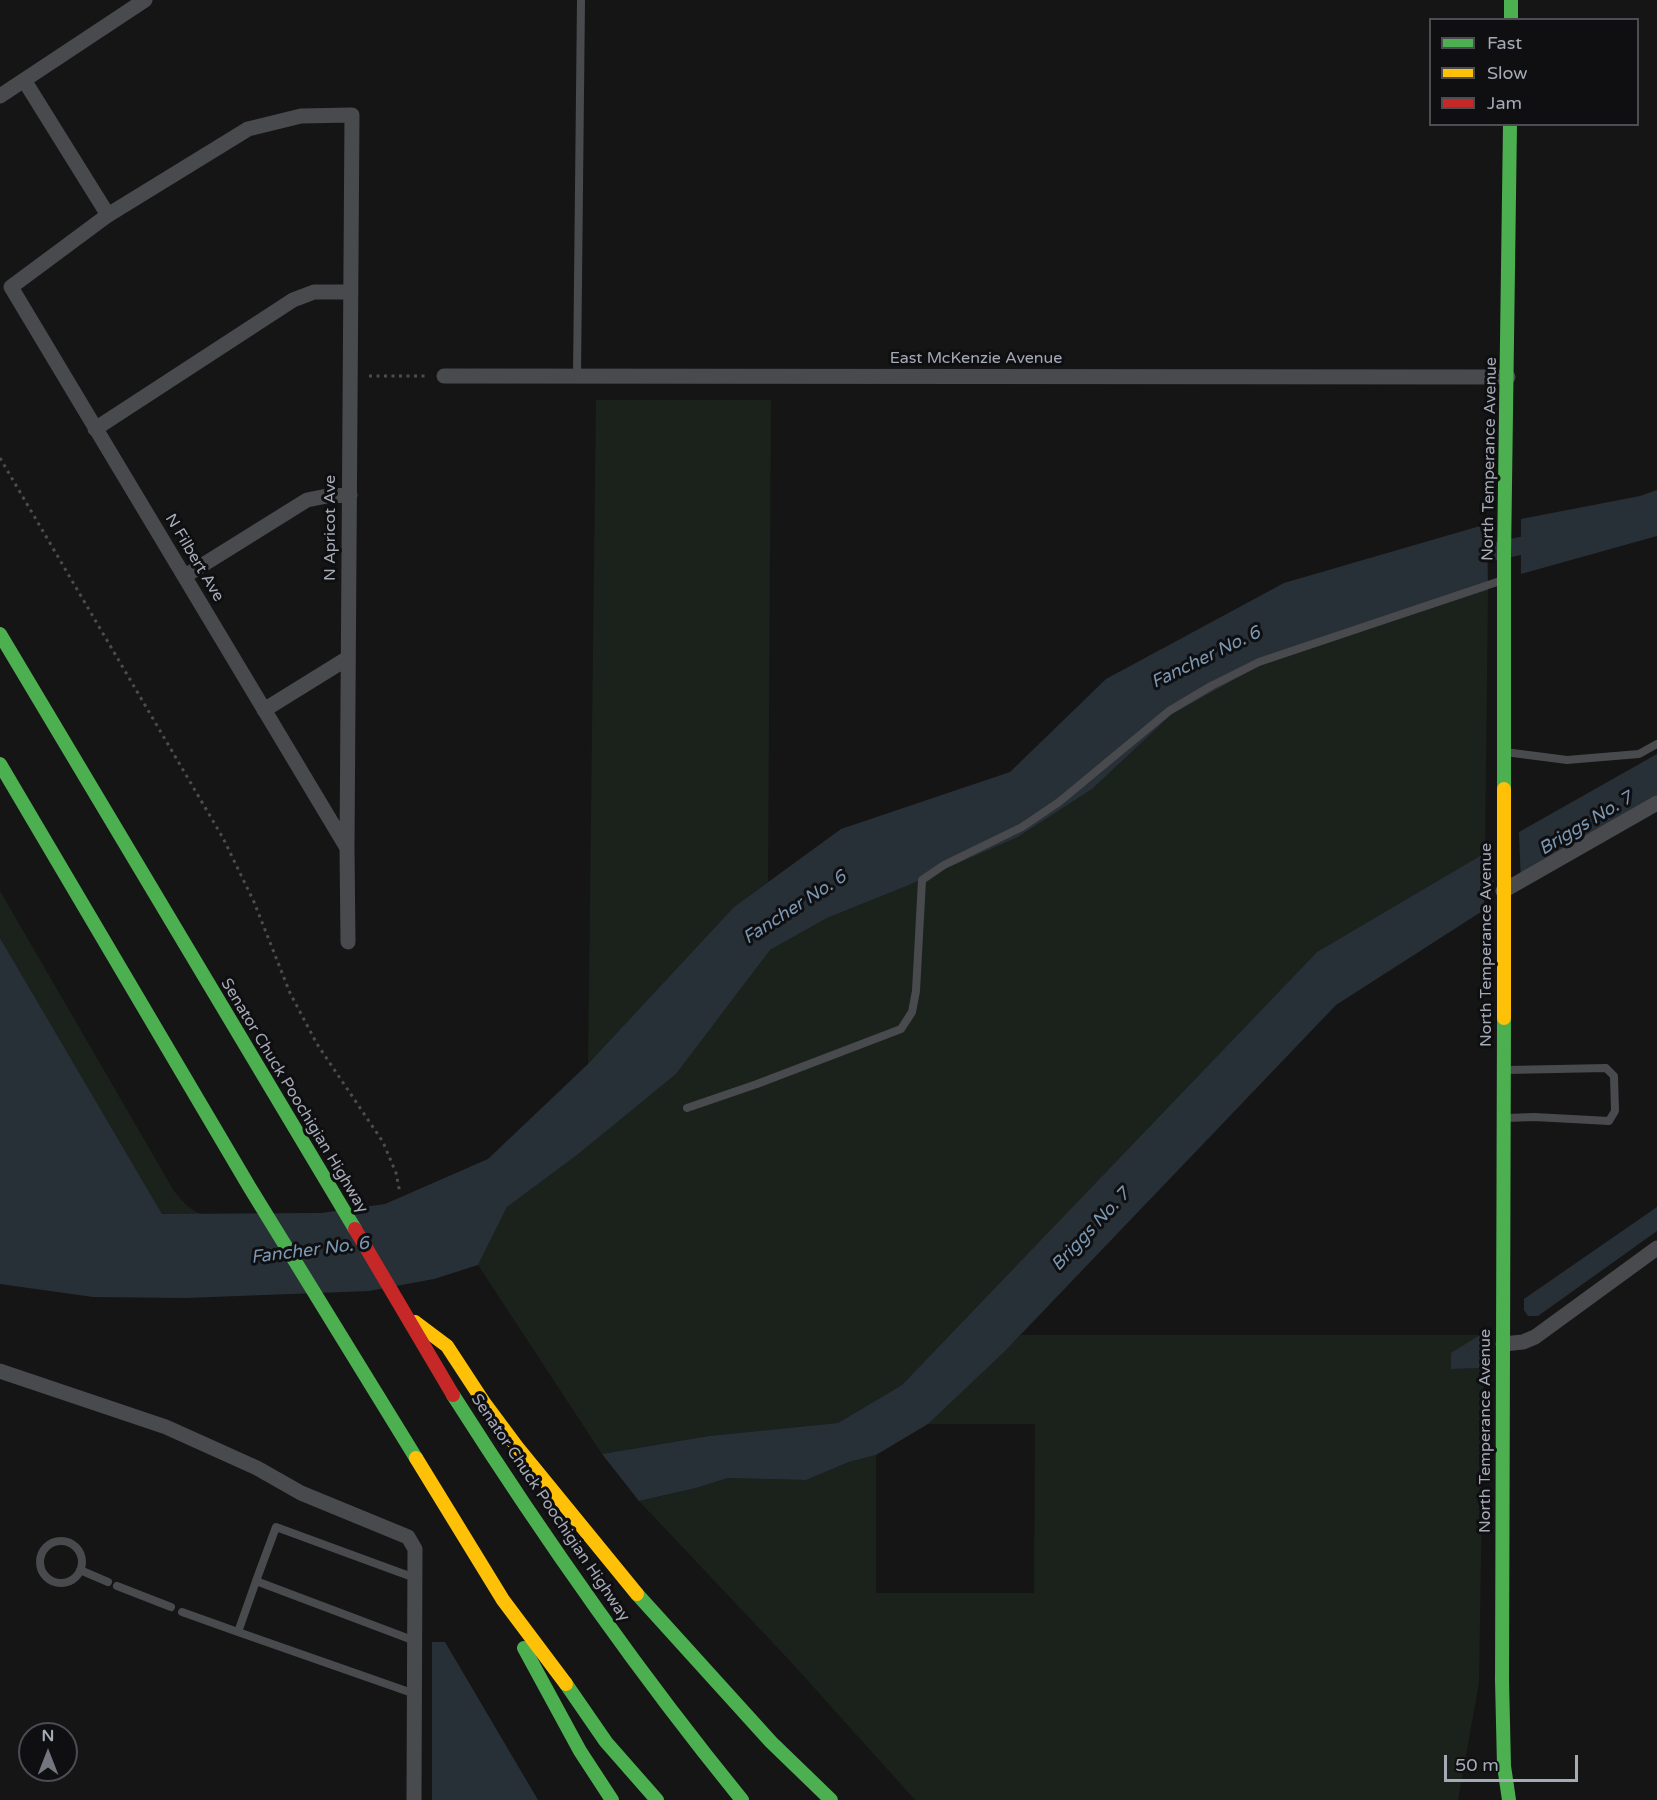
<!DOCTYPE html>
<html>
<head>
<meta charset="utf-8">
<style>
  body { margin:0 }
  #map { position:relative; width:1657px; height:1800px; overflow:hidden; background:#151515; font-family:"Varela Round",sans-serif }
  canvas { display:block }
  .legend { position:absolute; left:1429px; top:18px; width:210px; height:108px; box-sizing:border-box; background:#0f0f11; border:2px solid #4b4d53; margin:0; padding:8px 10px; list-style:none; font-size:18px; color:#a5aab7 }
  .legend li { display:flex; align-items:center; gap:12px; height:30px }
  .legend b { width:30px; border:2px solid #4b4d53 }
  .north { position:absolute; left:18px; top:1722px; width:60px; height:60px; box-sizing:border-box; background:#0f0f11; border:2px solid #4b4d53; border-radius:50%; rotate:0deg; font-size:16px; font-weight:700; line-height:24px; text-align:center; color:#a5aab7 }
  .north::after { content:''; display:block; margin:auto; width:21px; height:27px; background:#73767e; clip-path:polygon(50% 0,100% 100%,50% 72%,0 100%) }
  .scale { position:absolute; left:1444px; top:1755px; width:134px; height:27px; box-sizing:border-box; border:3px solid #a5aab7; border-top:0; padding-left:8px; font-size:18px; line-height:21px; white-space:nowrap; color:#a5aab7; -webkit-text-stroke:4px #0f0f11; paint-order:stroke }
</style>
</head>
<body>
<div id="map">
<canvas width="1657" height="1800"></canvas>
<ul class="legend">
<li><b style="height:8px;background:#4caf50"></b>Fast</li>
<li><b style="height:8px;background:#ffc107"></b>Slow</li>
<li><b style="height:8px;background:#c62828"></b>Jam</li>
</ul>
<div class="north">N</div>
<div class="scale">50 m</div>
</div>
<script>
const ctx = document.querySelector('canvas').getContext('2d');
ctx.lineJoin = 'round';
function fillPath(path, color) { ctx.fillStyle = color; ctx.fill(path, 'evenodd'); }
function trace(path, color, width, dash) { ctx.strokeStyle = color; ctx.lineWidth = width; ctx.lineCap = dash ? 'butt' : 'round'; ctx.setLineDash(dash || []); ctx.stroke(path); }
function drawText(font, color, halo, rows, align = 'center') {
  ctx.font = font + ' "Varela Round",sans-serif'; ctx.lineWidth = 6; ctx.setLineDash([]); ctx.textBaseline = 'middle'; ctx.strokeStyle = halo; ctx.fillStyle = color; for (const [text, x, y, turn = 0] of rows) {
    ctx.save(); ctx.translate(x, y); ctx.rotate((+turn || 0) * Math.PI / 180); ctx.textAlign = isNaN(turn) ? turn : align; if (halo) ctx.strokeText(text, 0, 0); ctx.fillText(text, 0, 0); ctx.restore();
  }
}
const green = new Path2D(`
  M 596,400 L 771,400 L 768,882 L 734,907 L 588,1064 Z
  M 1488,590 L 1485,853 L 1317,952 L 902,1385 L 838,1423 L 709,1436 L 602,1454 L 478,1265 L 507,1207 L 577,1155 L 676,1074 L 770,950 L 827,918 L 909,885 L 1018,837 L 1092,789 L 1171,714 L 1264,664 Z
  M 0,891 L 174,1191 C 183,1202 189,1210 202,1214 L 162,1214 L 0,938 Z
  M 1021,1335 L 1480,1335 L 1451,1354 L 1452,1369 L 1484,1368 L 1479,1683 L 1458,1800 L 915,1800 L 791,1662 L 639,1501 L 696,1488 L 728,1478 L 806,1480 L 849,1462 L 876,1455 L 876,1593 L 1034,1593 L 1035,1424 L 928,1424 Z`);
const water = new Path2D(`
  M 1657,490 L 1657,536 L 1521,574 L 1521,519 L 1640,496 Z
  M 1487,524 L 1488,590 L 1263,664 L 1172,714 L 1092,789 L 1018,837 L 909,885 L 827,918 L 770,950 L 676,1074 L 577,1155 L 507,1207 L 478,1265 L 434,1279 L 369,1291 L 186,1298 L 93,1297 L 0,1284 L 0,938 L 162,1214 L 321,1213 L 385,1204 L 488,1159 L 588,1064 L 734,907 L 841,829 L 1010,772 L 1106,679 L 1284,583 Z
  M 1657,754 L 1657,806 L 1521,885 L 1519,832 Z
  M 1485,853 L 1484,910 L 1336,1005 L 1005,1351 L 928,1424 L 876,1455 L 849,1462 L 806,1480 L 728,1478 L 696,1488 L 639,1501 L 602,1454 L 709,1436 L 838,1423 L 902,1385 L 1317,952 Z
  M 1657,1207 L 1657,1231 L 1538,1316 L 1528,1316 L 1524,1310 L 1524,1299 Z
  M 1480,1335 L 1485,1339 L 1484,1368 L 1451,1369 L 1451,1353 Z
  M 432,1642 L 445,1642 L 538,1800 L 432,1800 Z`);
const stream = new Path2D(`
  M 1479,889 L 1491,881`);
const canal = new Path2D(`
  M 1466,560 L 1487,553 L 1544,541`);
const path = new Path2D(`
  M 369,376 L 428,376
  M 0,458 L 223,838 L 254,902 L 290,993 L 317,1044 L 383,1142 L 396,1173 L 400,1193`);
const lane = new Path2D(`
  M 577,376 L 581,0
  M 1505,752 L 1567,760 L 1639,754 L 1657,744
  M 687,1108 L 757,1084 L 901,1029 L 912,1012 L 916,991 L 922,880 L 944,865 L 1022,827 L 1059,802 L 1169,711 L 1211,686 L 1259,662 L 1503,580
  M 1506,1118 L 1534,1117 L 1609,1121 L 1615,1111 L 1614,1076 L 1606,1068 L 1507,1070
  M40 1562a21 21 0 1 1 42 0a21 21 0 1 1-42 0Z
  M 80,1570 L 108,1582
  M 415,1578 L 276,1527 L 256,1581 L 415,1641
  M 256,1581 L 238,1632 L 415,1694
  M 117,1586 L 171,1607
  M 182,1612 L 238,1632`);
const street = new Path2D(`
  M 24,80 L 108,215
  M 0,96 L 145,0
  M 444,376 L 1508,377
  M 95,429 L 293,300 L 314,292 L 351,292
  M 185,576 L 307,500 L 327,496 L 350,495
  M 264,710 L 348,658
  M 347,848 L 11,287 L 108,215 L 248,129 L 301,116 L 352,115 L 347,848 L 348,942
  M 1503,891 L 1657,803
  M 1503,1344 L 1523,1342 L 1535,1337 L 1657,1248
  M 0,1371 L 166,1427 L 257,1468 L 301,1493 L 408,1537 L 415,1549 L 414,1800`);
const fast = new Path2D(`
  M 1511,0 L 1511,20
  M 0,634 L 355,1229
  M 0,764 L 250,1188 L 416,1458
  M 1504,789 L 1504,557 L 1510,124
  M 1504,1018 L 1502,1680 L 1504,1766 L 1509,1800
  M 453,1395 C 542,1535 637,1671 742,1800
  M 637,1594 L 771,1742 L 831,1800
  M 524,1648 L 580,1751 L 612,1800
  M 566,1684 L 606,1742 L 657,1800`);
const slow = new Path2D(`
  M 1504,789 L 1504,1018
  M 415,1322 L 447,1346 L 485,1404 L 517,1447 L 637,1594
  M 416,1458 L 503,1600 L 566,1684`);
const jam = new Path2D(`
  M 355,1229 L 453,1395`);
const streetNames = [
  ["East McKenzie Avenue",976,359],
  ["North Temperance Avenue",1490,459,-89],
  ["N Apricot Ave",331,528,-90],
  ["N Filbert Ave",194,558,59],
  ["North Temperance Avenue",1487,945,-90],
  ["Senator Chuck Poochigian Highway",294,1096,59],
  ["North Temperance Avenue",1486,1431,-90],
  ["Senator Chuck Poochigian Highway",550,1508,56]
];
const waterNames = [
  ["Fancher No. 6",1206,658,-26],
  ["Briggs No. 7",1586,824,-31],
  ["Fancher No. 6",795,908,-33],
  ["Briggs No. 7",1091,1230,-47],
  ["Fancher No. 6",310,1251,-7]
];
fillPath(green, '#1b221c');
fillPath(water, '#283037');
trace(stream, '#283037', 5);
trace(canal, '#283037', 18);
trace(path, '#4b4c50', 3, [3, 4.5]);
trace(lane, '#494a4e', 8);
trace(street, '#494a4e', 15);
trace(fast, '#4caf50', 14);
trace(slow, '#ffc107', 14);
trace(jam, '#c62828', 14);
drawText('16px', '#a5aab7', '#0f0f11', streetNames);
drawText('italic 18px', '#7b98b3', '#0f0f11', waterNames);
</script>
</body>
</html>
